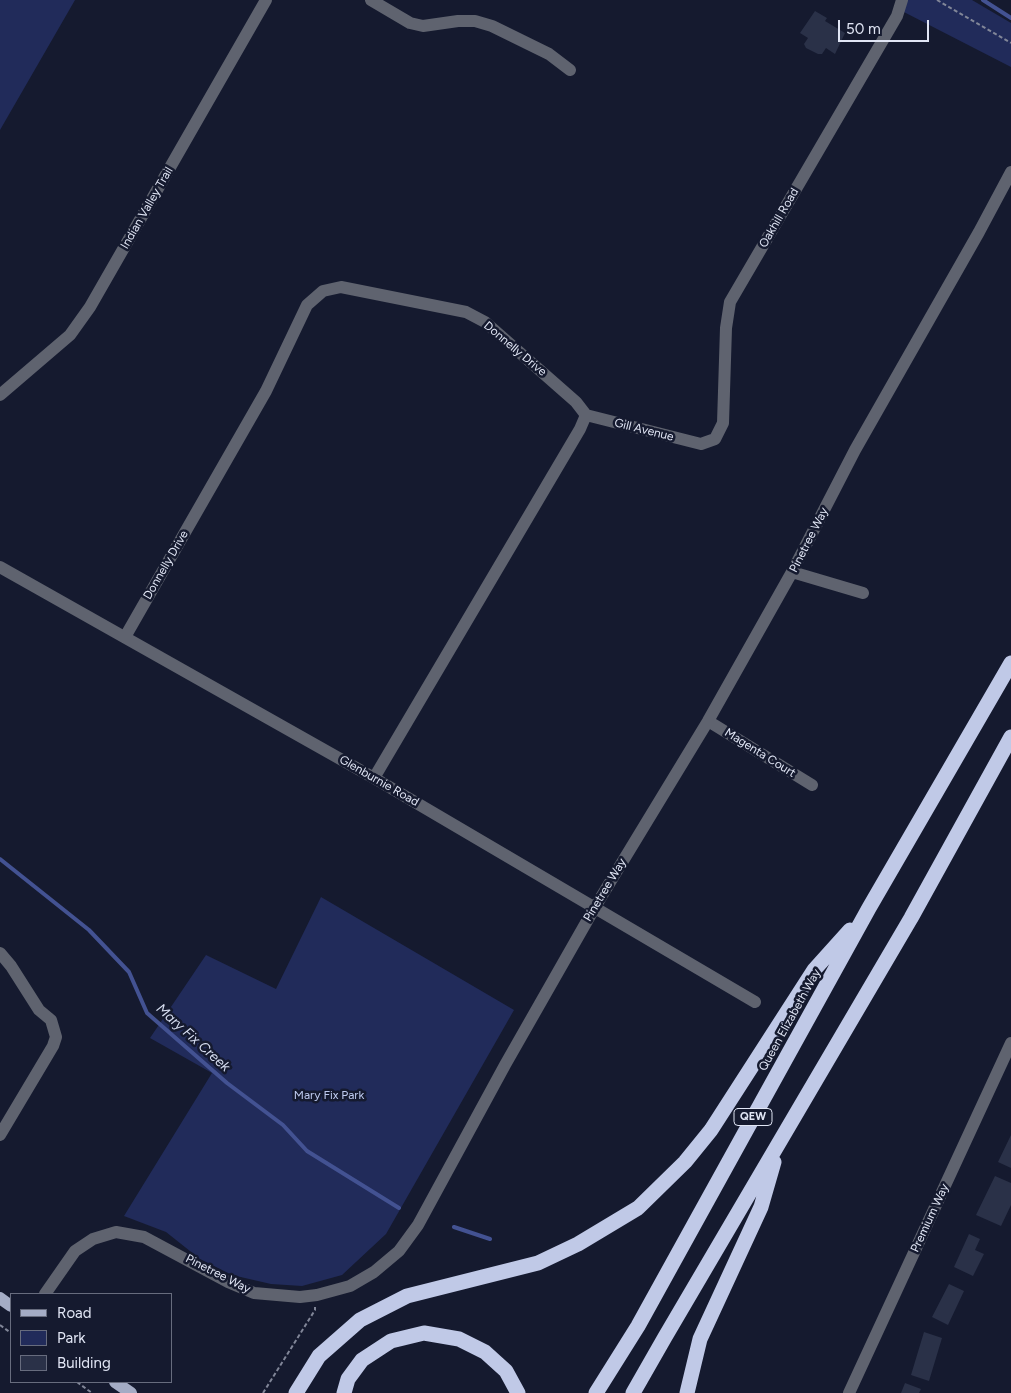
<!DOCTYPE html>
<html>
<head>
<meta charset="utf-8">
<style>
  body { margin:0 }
  #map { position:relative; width:1011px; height:1393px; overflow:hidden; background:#151a2f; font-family:Figtree,sans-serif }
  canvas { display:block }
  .legend { position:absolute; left:10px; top:1293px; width:162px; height:90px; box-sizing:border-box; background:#151a2f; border:1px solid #676c7e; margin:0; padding:6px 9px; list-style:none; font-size:15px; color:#e1e6f5 }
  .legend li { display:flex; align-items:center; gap:10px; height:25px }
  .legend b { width:25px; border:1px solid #676c7e }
  .scale { position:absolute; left:838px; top:20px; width:91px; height:22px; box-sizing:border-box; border:2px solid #e1e6f5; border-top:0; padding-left:6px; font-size:15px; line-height:18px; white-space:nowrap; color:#e1e6f5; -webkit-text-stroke:4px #151a2f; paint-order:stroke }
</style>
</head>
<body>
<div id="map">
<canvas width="1011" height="1393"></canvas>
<ul class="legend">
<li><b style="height:6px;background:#a4acc5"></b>Road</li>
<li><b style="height:14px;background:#212b5a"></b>Park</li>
<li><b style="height:14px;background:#2a3148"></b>Building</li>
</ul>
<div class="scale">50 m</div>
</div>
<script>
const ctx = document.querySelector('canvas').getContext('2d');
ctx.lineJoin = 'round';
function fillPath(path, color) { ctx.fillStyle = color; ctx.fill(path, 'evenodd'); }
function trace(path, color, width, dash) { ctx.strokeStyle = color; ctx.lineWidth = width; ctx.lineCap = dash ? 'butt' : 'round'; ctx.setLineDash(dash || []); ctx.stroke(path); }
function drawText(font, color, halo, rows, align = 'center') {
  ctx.font = font + ' Figtree,sans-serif'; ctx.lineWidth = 5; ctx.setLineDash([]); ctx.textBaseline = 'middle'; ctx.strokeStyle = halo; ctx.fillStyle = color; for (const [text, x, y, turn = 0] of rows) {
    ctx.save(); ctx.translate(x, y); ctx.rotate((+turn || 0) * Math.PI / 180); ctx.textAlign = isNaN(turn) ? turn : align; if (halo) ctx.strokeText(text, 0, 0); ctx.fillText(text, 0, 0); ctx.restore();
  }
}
const green = new Path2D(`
  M 0,0 L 75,0 L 0,130 Z
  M 905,0 L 972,0 L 1011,23 L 1011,67 L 900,10 Z
  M 321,897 L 514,1010 L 386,1234 L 342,1275 L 302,1286 L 271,1284 L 232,1275 L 200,1259 L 166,1232 L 124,1216 L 212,1073 L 150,1038 L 206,955 L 276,989 Z`);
const stream = new Path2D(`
  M 983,0 L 1011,18
  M 0,859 L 89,930 L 129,972 L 147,1013 L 227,1083 L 283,1125 L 307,1151 L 399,1208
  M 454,1227 L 490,1239`);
const building = new Path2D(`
  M 815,11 L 827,18 L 825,21 L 845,33 L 835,54 L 826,48 L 822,54 L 818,54 L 806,48 L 804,44 L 808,38 L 800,33 Z
  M 1011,1135 L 1011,1168 L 998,1162 Z
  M 995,1176 L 1011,1183 L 1011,1205 L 1001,1226 L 976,1215 Z
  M 969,1234 L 980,1239 L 975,1250 L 984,1254 L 973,1276 L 954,1267 Z
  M 949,1284 L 964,1291 L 948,1325 L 932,1317 Z
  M 924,1332 L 942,1338 L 929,1381 L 911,1375 Z
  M 905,1383 L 921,1389 L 919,1393 L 901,1393 Z`);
const path = new Path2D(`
  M 937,0 L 1011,43
  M 0,1325 L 11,1333
  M 77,1382 L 92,1393
  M 263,1393 L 315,1310 L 315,1307`);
const minor = new Path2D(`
  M 371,0 L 410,23 L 423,26 L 458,21 L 475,21 L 492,26 L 549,54 L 570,70
  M 0,395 L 70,335 L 90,307 L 266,0
  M 586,415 L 701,444 L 715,439 L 723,423 L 726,328 L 730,302 L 897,16 L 902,0
  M 0,567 L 374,778 L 755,1002
  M 792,572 L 863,593
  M 125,637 L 266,391 L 307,305 L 323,291 L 341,287 L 466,312 L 485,322 L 576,402 L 586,415 L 580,429 L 374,778
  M 708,721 L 812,785
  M 0,953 L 11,966 L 39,1010 L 51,1020 L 56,1037 L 53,1046 L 0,1135
  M 45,1294 L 75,1251 L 93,1239 L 116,1232 L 144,1237 L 228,1282 L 254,1293 L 300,1297 L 317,1295 L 350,1286 L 374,1272 L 399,1251 L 418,1225 L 505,1065 L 595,907 L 708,721 L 792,572 L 855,450 L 979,232 L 1011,172
  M 849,1393 L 1011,1043`);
const major = new Path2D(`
  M 0,1298 L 11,1306
  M 115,1382 L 131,1393`);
const highway = new Path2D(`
  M 296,1393 L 319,1356 L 360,1320 L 407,1296 L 538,1263 L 578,1244 L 638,1208 L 685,1162 L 711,1130 L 814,970 L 850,930
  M 344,1393 L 348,1379 L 362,1360 L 391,1341 L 424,1333 L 459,1339 L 485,1352 L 506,1371 L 518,1393
  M 596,1393 L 638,1326 L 869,908 L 1011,663
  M 633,1393 L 665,1337 L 911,918 L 1011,737
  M 687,1393 L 700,1339 L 761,1207 L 774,1162`);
const shields = [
  [753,1117,38]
];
const shieldNames = [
  ["QEW",753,1117]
];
const streetNames = [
  ["Indian Valley Trail",147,208,-60],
  ["Oakhill Road",779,218,-60],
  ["Donnelly Drive",515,349,40],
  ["Gill Avenue",644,430,14],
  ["Pinetree Way",809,540,-63],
  ["Donnelly Drive",166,565,-60],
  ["Magenta Court",760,753,32],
  ["Glenburnie Road",379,781,30],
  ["Pinetree Way",605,890,-59],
  ["Queen Elizabeth Way",790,1020,-61],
  ["Premium Way",930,1218,-65],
  ["Pinetree Way",218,1274,27]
];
const parkNames = [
  ["Mary Fix Park",329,1095]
];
const waterNames = [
  ["Mary Fix Creek",193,1038,42]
];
fillPath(green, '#212b5a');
trace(stream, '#435292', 4);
fillPath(building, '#2a3148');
trace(path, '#818698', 2, [4, 2.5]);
trace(minor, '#5f636f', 12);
trace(major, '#a4acc5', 12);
trace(highway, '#c0c9e7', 15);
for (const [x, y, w] of shields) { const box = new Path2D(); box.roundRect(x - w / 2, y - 8.5, w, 17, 4); ctx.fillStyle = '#151a2f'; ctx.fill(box); trace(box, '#e1e6f5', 1); }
drawText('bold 11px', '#e1e6f5', null, shieldNames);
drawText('12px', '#e1e6f5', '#151a2f', streetNames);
drawText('12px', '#becaef', '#151a2f', parkNames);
drawText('italic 14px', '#d6ddf0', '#151a2f', waterNames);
</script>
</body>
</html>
